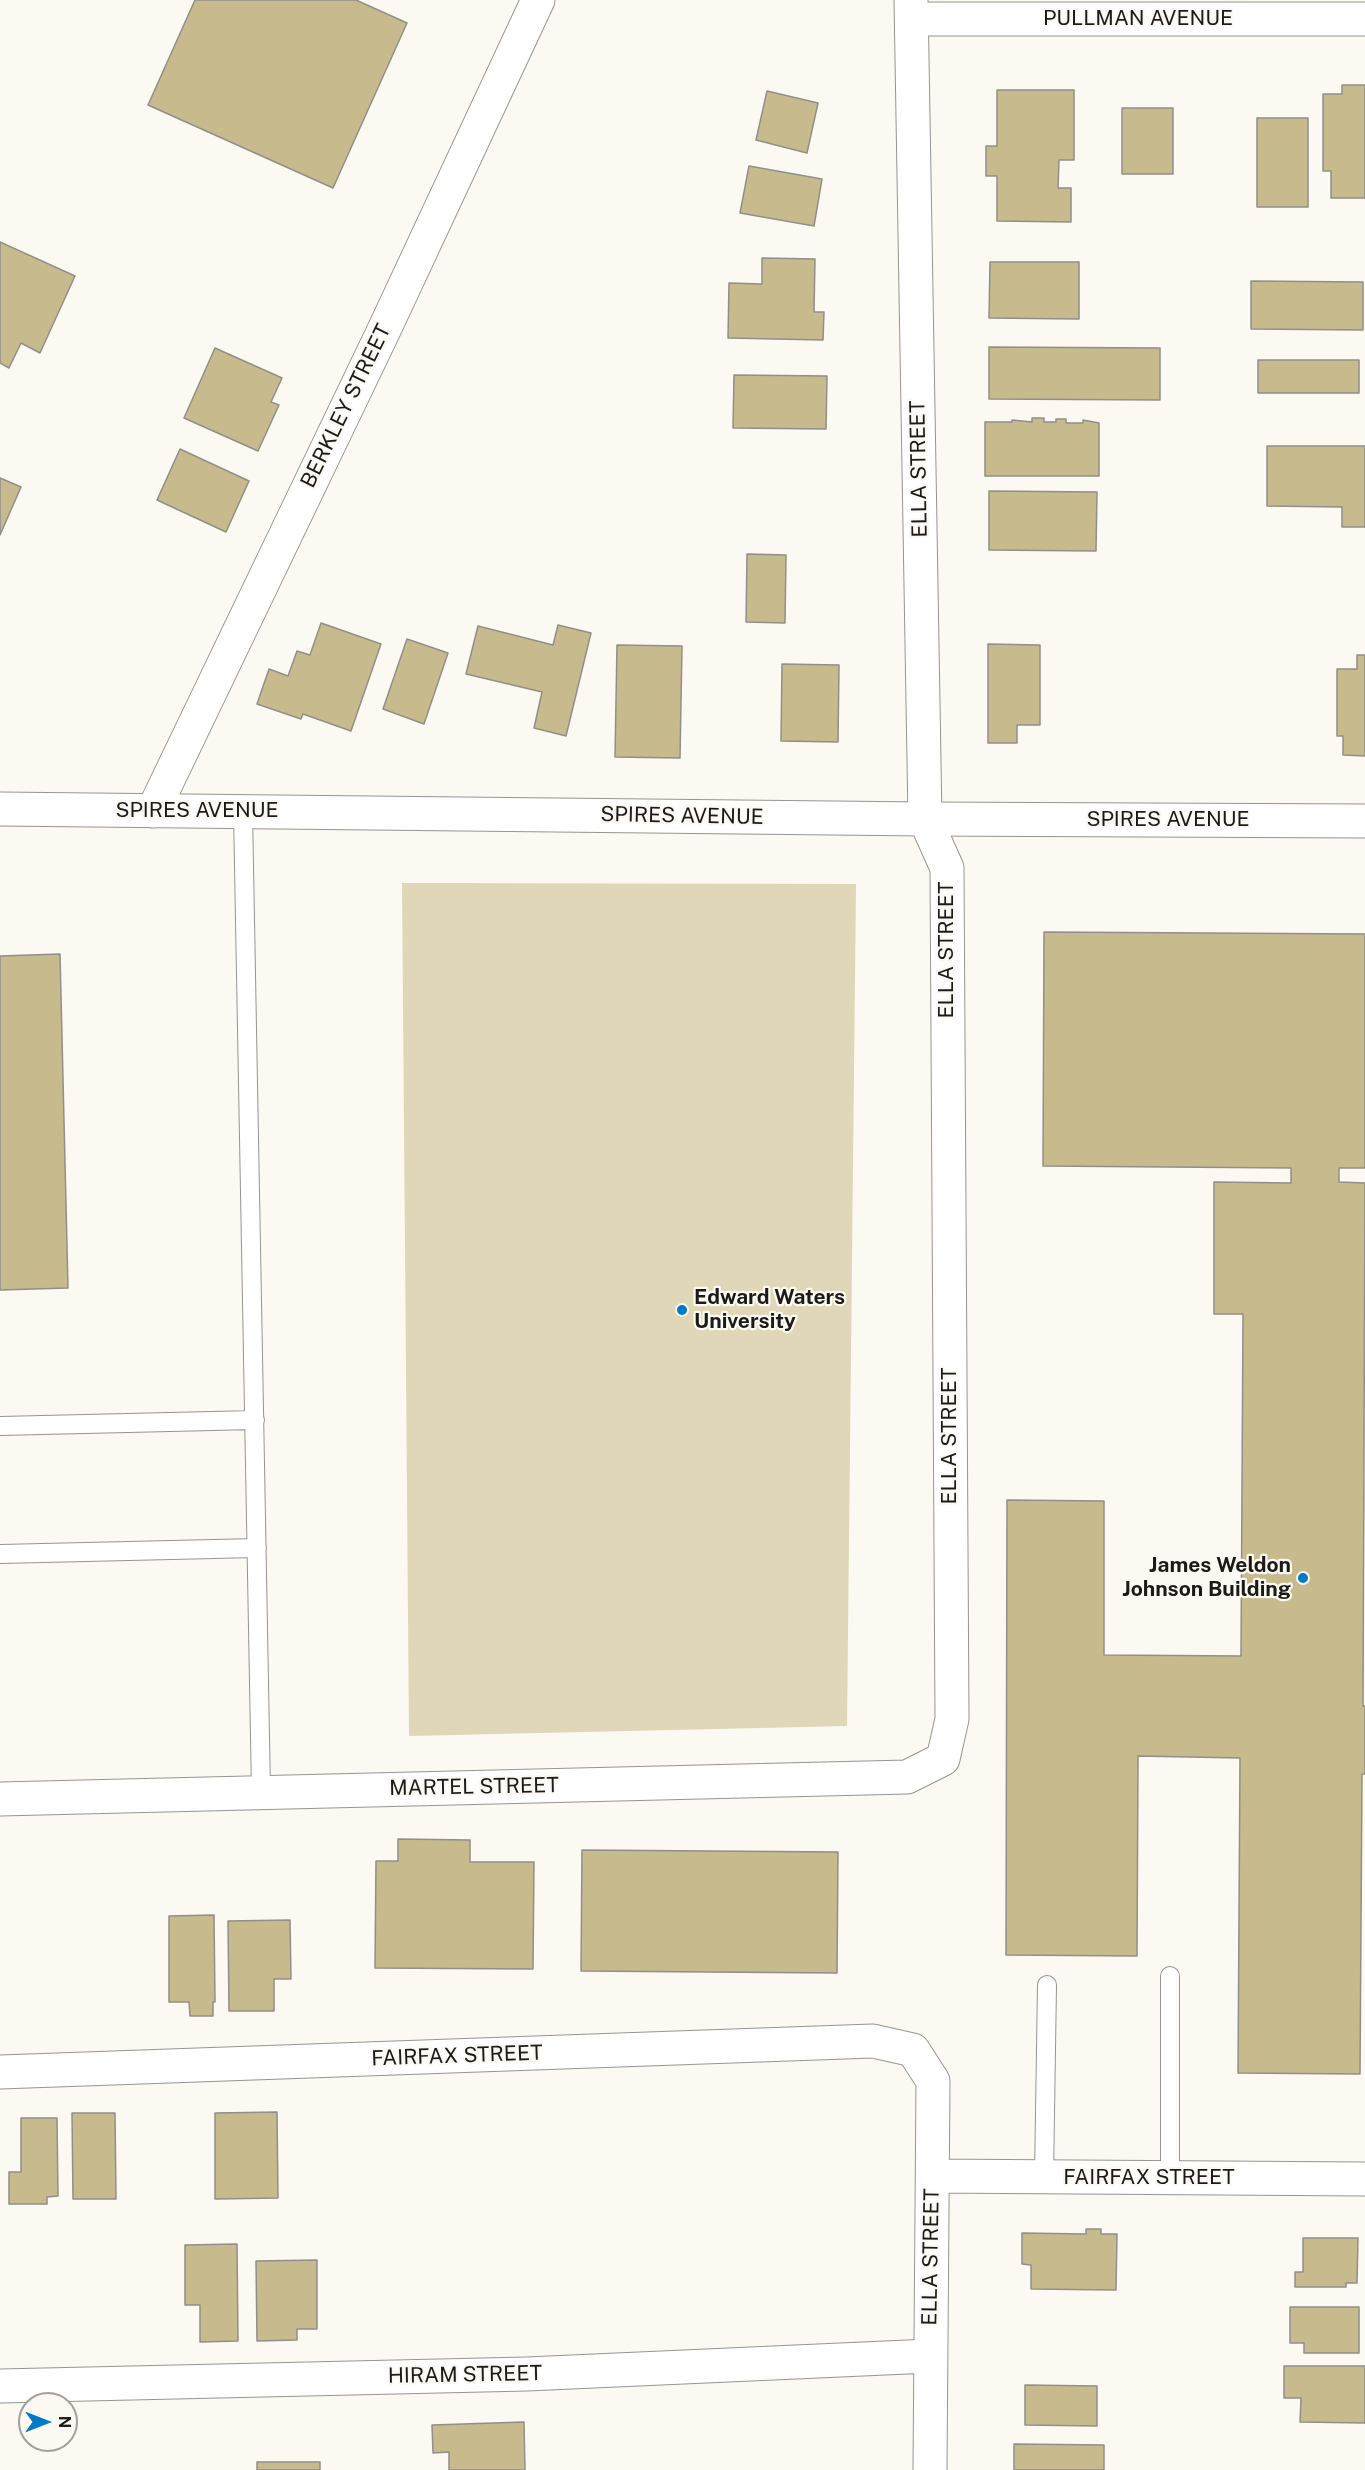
<!DOCTYPE html>
<html>
<head>
<meta charset="utf-8">
<style>
  body { margin:0 }
  #map { position:relative; width:1365px; height:2470px; overflow:hidden; background:#fbf9f2; font-family:"Public Sans",sans-serif }
  canvas { display:block }
  .north { position:absolute; left:18px; top:2392px; width:60px; height:60px; box-sizing:border-box; background:#fbf9f2; border:2px solid #a1a09b; border-radius:50%; rotate:90deg; font-size:16px; font-weight:700; line-height:24px; text-align:center; color:#1b1a18 }
  .north::after { content:''; display:block; margin:auto; width:21px; height:27px; background:#017bc5; clip-path:polygon(50% 0,100% 100%,50% 72%,0 100%) }
</style>
</head>
<body>
<div id="map">
<canvas width="1365" height="2470"></canvas>
<div class="north">N</div>
</div>
<script>
const ctx = document.querySelector('canvas').getContext('2d');
ctx.lineJoin = 'round';
function fillPath(path, color) { ctx.fillStyle = color; ctx.fill(path, 'evenodd'); }
function trace(path, color, width, dash) { ctx.strokeStyle = color; ctx.lineWidth = width; ctx.lineCap = dash ? 'butt' : 'round'; ctx.setLineDash(dash || []); ctx.stroke(path); }
function drawText(font, color, halo, rows, align = 'center') {
  ctx.font = font + ' "Public Sans",sans-serif'; ctx.lineWidth = 4.5; ctx.setLineDash([]); ctx.textBaseline = 'middle'; ctx.strokeStyle = halo; ctx.fillStyle = color; for (const [text, x, y, turn = 0] of rows) {
    ctx.save(); ctx.translate(x, y); ctx.rotate((+turn || 0) * Math.PI / 180); ctx.textAlign = isNaN(turn) ? turn : align; if (halo) ctx.strokeText(text, 0, 0); ctx.fillText(text, 0, 0); ctx.restore();
  }
}
const green = new Path2D(`
  M 402,883 L 856,884 L 847,1726 L 409,1736 Z`);
const building = new Path2D(`
  M 195,0 L 356,0 L 407,23 L 333,188 L 148,105 Z
  M 1342,85 L 1365,85 L 1365,198 L 1331,198 L 1331,171 L 1323,171 L 1323,94 L 1342,94 Z
  M 997,90 L 1074,90 L 1074,160 L 1059,160 L 1058,188 L 1071,188 L 1071,222 L 997,221 L 997,176 L 986,176 L 986,146 L 997,146 Z
  M 767,91 L 818,103 L 807,153 L 756,140 Z
  M 1122,108 L 1173,108 L 1173,174 L 1122,174 Z
  M 1257,118 L 1308,118 L 1308,207 L 1257,207 Z
  M 749,166 L 822,179 L 814,226 L 740,213 Z
  M 0,242 L 75,276 L 40,353 L 21,343 L 9,368 L 0,363 Z
  M 762,258 L 815,259 L 814,312 L 824,312 L 823,340 L 728,338 L 729,283 L 762,284 Z
  M 990,262 L 1079,262 L 1079,319 L 989,318 Z
  M 1251,281 L 1363,282 L 1363,330 L 1251,329 Z
  M 989,347 L 1160,348 L 1160,400 L 989,399 Z
  M 215,348 L 282,378 L 271,402 L 279,405 L 258,451 L 184,418 Z
  M 1258,360 L 1359,360 L 1359,393 L 1258,393 Z
  M 734,375 L 827,376 L 826,429 L 733,428 Z
  M 1032,418 L 1044,418 L 1044,422 L 1056,422 L 1056,419 L 1066,419 L 1066,423 L 1083,423 L 1083,420 L 1099,423 L 1099,476 L 985,476 L 985,422 L 1012,422 L 1012,420 L 1032,422 Z
  M 1267,446 L 1365,446 L 1365,527 L 1342,527 L 1342,507 L 1267,506 Z
  M 180,449 L 249,481 L 226,532 L 157,500 Z
  M 0,478 L 21,487 L 0,535 Z
  M 989,491 L 1097,492 L 1096,551 L 989,550 Z
  M 747,554 L 786,555 L 785,623 L 746,622 Z
  M 321,623 L 381,644 L 351,731 L 303,714 L 301,719 L 257,704 L 269,669 L 288,676 L 297,651 L 310,655 Z
  M 558,625 L 591,633 L 566,736 L 534,728 L 542,692 L 466,674 L 478,626 L 553,645 Z
  M 407,639 L 448,653 L 424,724 L 383,709 Z
  M 988,644 L 1040,645 L 1040,725 L 1017,725 L 1017,743 L 988,743 Z
  M 617,645 L 682,646 L 680,758 L 615,757 Z
  M 1357,655 L 1365,655 L 1365,756 L 1343,755 L 1343,736 L 1337,736 L 1337,669 L 1357,669 Z
  M 782,664 L 839,665 L 838,742 L 781,741 Z
  M 1044,932 L 1365,934 L 1365,1168 L 1339,1168 L 1339,1182 L 1365,1183 L 1363,1706 L 1365,1706 L 1365,1774 L 1362,1774 L 1360,2074 L 1238,2073 L 1240,1758 L 1138,1756 L 1137,1956 L 1006,1955 L 1007,1500 L 1104,1501 L 1104,1655 L 1241,1656 L 1243,1314 L 1214,1314 L 1214,1182 L 1291,1183 L 1291,1168 L 1043,1166 Z
  M 60,954 L 68,1288 L 0,1290 L 0,956 Z
  M 398,1839 L 470,1840 L 470,1862 L 534,1862 L 533,1969 L 375,1968 L 376,1861 L 398,1861 Z
  M 582,1850 L 838,1852 L 837,1973 L 581,1971 Z
  M 214,1915 L 215,2002 L 213,2002 L 213,2016 L 190,2016 L 189,2002 L 169,2002 L 169,1916 Z
  M 290,1920 L 291,1979 L 274,1979 L 274,2011 L 229,2011 L 228,1921 Z
  M 277,2112 L 278,2198 L 215,2199 L 215,2113 Z
  M 72,2113 L 115,2113 L 116,2199 L 73,2199 Z
  M 21,2118 L 57,2118 L 58,2196 L 47,2197 L 47,2204 L 9,2204 L 9,2172 L 21,2172 Z
  M 1086,2229 L 1101,2229 L 1101,2234 L 1117,2234 L 1116,2290 L 1031,2289 L 1031,2265 L 1022,2264 L 1022,2233 L 1086,2234 Z
  M 1303,2238 L 1358,2238 L 1357,2283 L 1346,2283 L 1346,2287 L 1295,2287 L 1295,2272 L 1303,2272 Z
  M 237,2244 L 238,2341 L 200,2342 L 200,2305 L 185,2305 L 185,2245 Z
  M 317,2260 L 317,2329 L 297,2329 L 297,2340 L 257,2341 L 256,2261 Z
  M 1290,2307 L 1359,2307 L 1359,2353 L 1304,2353 L 1304,2343 L 1290,2343 Z
  M 1284,2366 L 1365,2366 L 1365,2423 L 1300,2422 L 1301,2398 L 1284,2398 Z
  M 1025,2385 L 1097,2386 L 1097,2426 L 1025,2425 Z
  M 524,2422 L 525,2470 L 449,2470 L 449,2452 L 433,2453 L 432,2425 Z
  M 1014,2444 L 1104,2445 L 1104,2470 L 1014,2470 Z
  M 257,2462 L 320,2462 L 320,2470 L 257,2470 Z`);
const service = new Path2D(`
  M 243,811 L 261,1791
  M 0,1426 L 255,1420
  M 0,1554 L 257,1548
  M 1170,1976 L 1170,2178
  M 1044,2177 L 1047,1985`);
const minor = new Path2D(`
  M 912,19 L 1365,19
  M 153,811 L 384,330 L 538,0
  M 0,1799 L 907,1777 L 943,1759 L 952,1719 L 947,868 L 925,819 L 911,0
  M 0,2072 L 873,2041 L 913,2050 L 933,2081 L 930,2470
  M 933,2176 L 1365,2179
  M 0,2386 L 527,2374 L 930,2356`);
const secondary = new Path2D(`
  M 0,809 L 925,819 L 1365,821`);
const markers = [
  [682,1310,6,"#017bc5"],
  [1303,1578,6,"#017bc5"]
];
const streetNames = [
  ["PULLMAN AVENUE",1138,19],
  ["BERKLEY STREET",346,406,-64],
  ["ELLA STREET",919,469,-91],
  ["SPIRES AVENUE",197,811],
  ["SPIRES AVENUE",682,816,1],
  ["SPIRES AVENUE",1168,820],
  ["ELLA STREET",947,950,-90],
  ["ELLA STREET",950,1436,-90],
  ["MARTEL STREET",474,1787,-1],
  ["FAIRFAX STREET",457,2056,-2],
  ["FAIRFAX STREET",1149,2178],
  ["ELLA STREET",931,2257,-89],
  ["HIRAM STREET",465,2375,-1]
];
const poiNames = [
  ["Edward Waters",694,1298],
  ["University",694,1322],
  ["James Weldon",1291,1566,"right"],
  ["Johnson Building",1291,1590,"right"]
];
fillPath(green, '#dfd7b8');
fillPath(building, '#c7bb8e');
trace(building, '#918f89', 1.5);
trace(service, '#97958f', 20);
trace(minor, '#97958f', 35);
trace(secondary, '#97958f', 35);
trace(service, '#fff', 18);
trace(minor, '#fff', 33);
trace(secondary, '#fff', 33);
for (const [x, y, r, color] of markers) { const dot = new Path2D(); dot.arc(x, y, r, 0, 2 * Math.PI); ctx.fillStyle = color; ctx.fill(dot); trace(dot, '#fbf9f2', 2); }
drawText('21px', '#1b1a18', '#fbf9f2', streetNames);
drawText('bold 21px', '#1b1a18', '#fbf9f2', poiNames, 'left');
</script>
</body>
</html>
